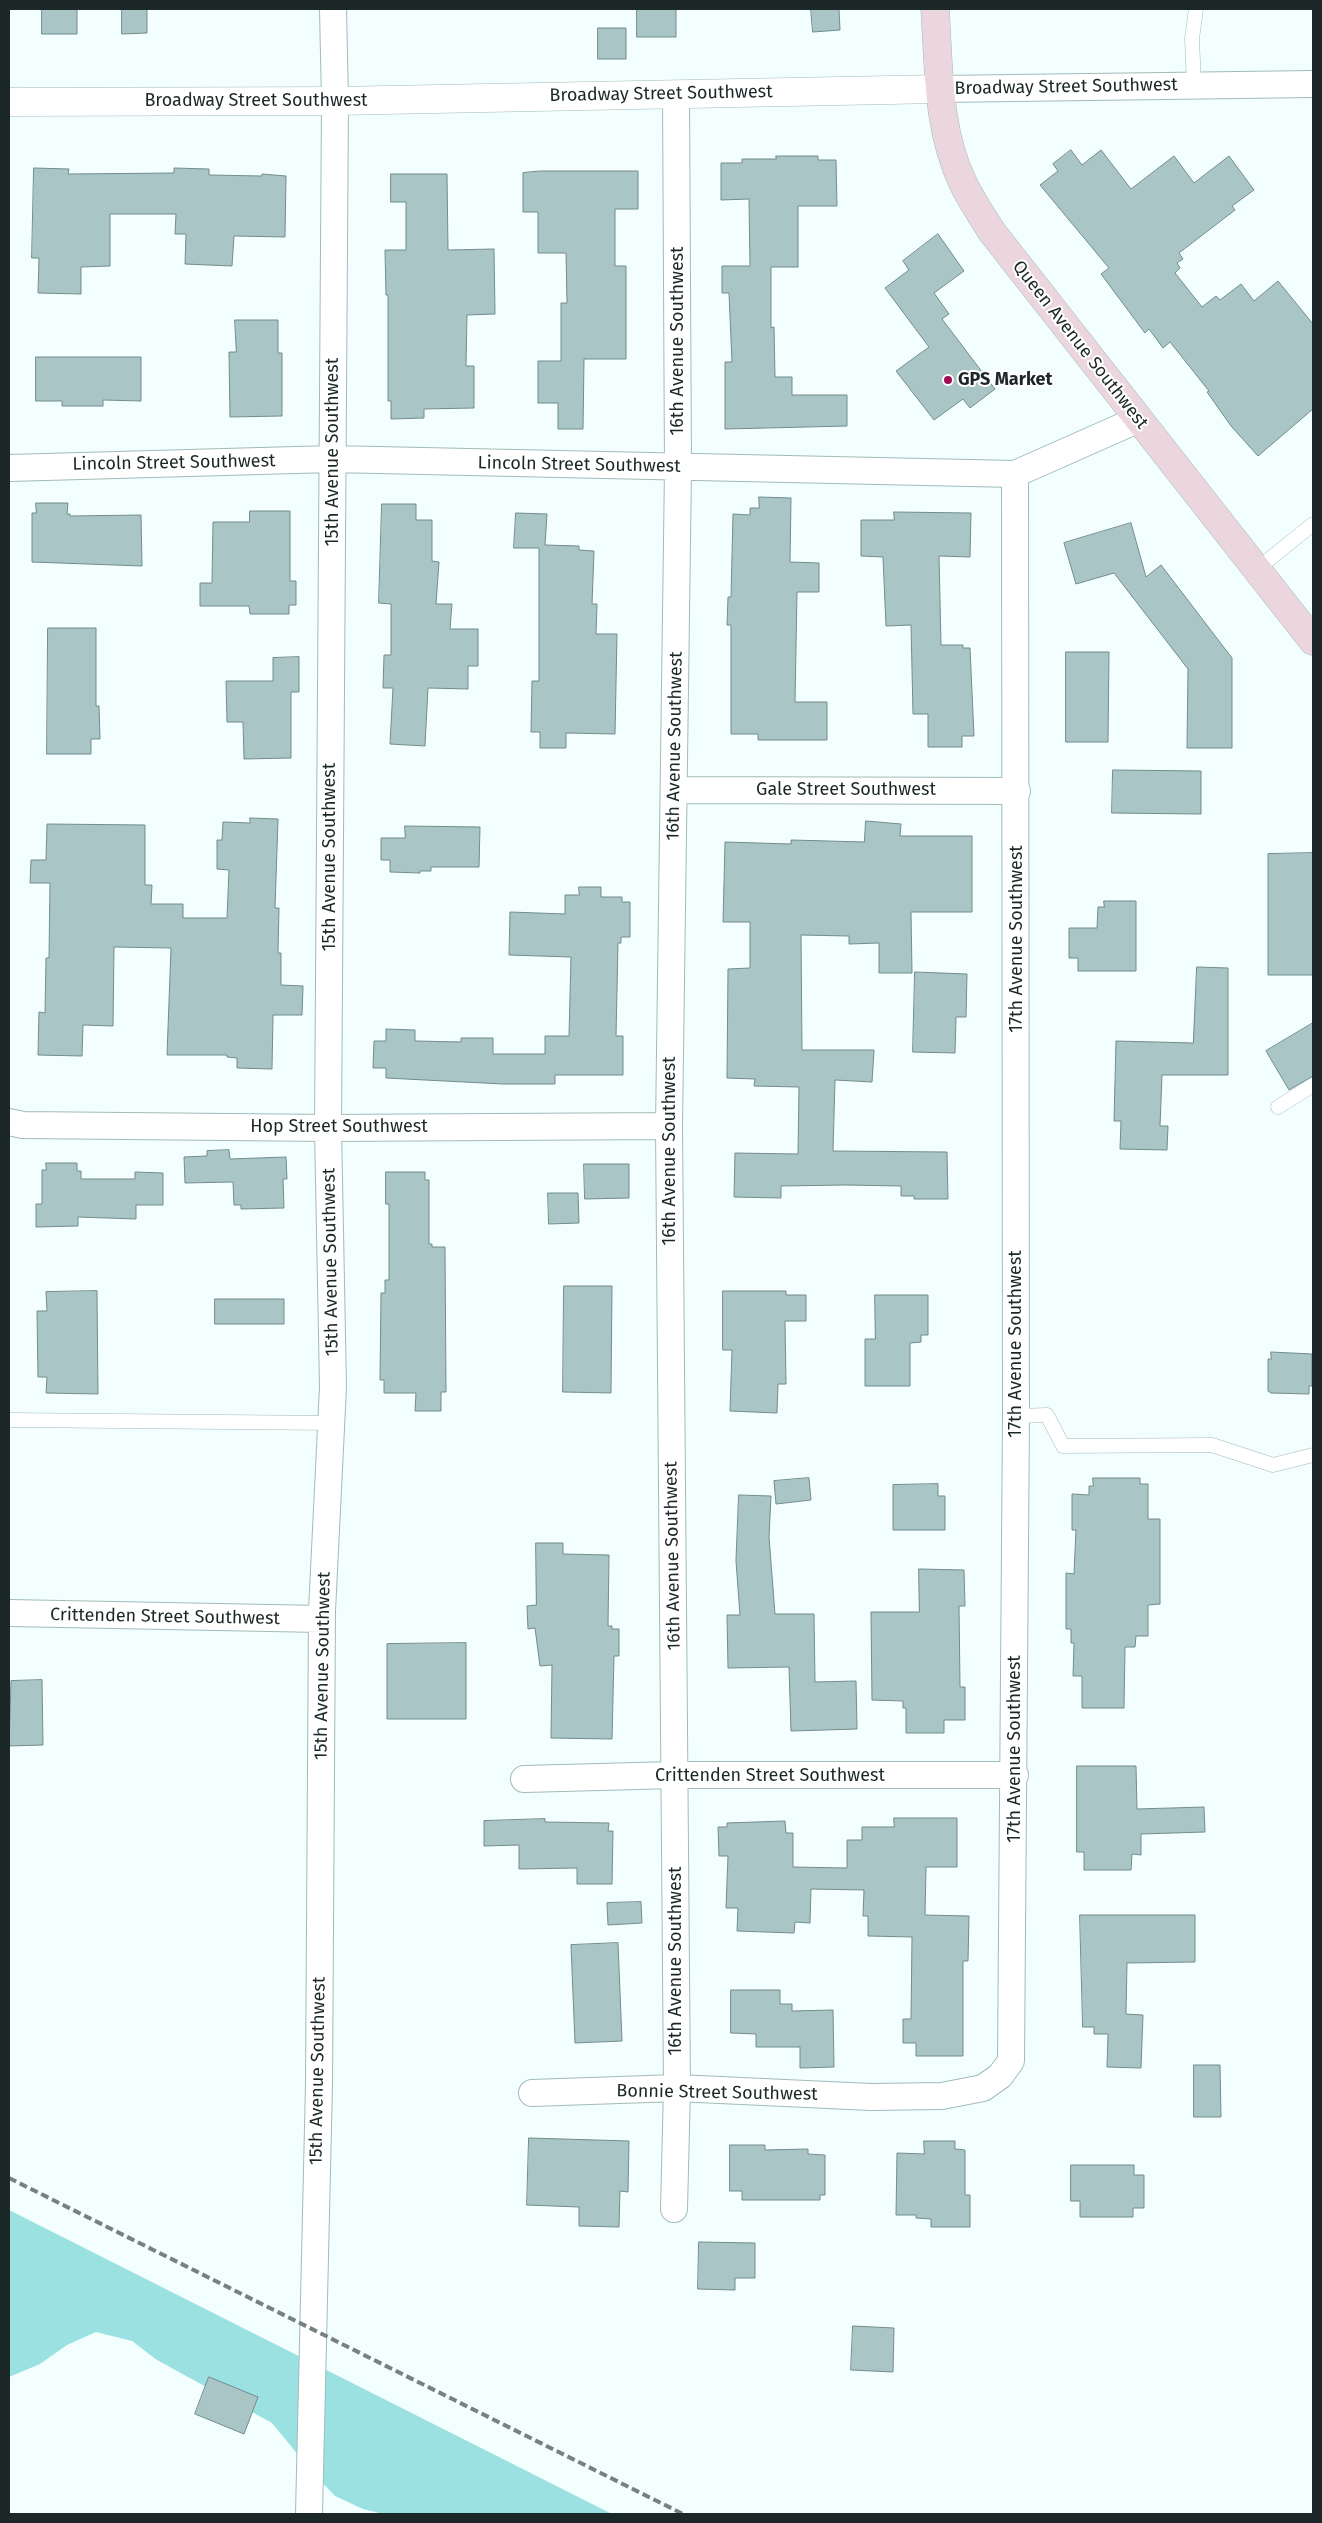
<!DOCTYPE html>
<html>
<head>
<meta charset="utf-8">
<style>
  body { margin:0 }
  #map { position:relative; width:1322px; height:2523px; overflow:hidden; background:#f3fefe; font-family:"Fira Sans",sans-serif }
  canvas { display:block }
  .frame { position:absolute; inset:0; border:10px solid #1c2727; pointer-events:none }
</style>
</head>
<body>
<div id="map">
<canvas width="1322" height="2523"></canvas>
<div class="frame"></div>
</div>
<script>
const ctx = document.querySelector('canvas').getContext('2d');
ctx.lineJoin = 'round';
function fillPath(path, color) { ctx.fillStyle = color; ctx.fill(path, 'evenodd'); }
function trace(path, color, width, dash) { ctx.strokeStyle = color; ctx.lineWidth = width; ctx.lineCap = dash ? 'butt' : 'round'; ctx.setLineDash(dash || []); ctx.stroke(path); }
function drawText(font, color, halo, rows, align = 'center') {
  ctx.font = font + ' "Fira Sans",sans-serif'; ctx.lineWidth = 4; ctx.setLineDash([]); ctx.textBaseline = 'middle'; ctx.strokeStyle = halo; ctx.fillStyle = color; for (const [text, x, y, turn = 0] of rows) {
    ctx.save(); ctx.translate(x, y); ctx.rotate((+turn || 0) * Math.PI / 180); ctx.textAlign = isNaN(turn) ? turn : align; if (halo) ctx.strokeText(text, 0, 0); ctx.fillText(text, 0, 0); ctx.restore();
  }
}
const green = new Path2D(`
  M 9,2210 L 612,2514 L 383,2514 L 363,2509 L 335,2496 L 313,2473 L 272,2423 L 157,2360 L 132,2341 L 96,2332 L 67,2345 L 40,2364 L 9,2377 Z`);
const building = new Path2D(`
  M 42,9 L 77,9 L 77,34 L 42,34 Z
  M 122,9 L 147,9 L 147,33 L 122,34 Z
  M 637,9 L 676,9 L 676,37 L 637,37 Z
  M 811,9 L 839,9 L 840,30 L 813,32 Z
  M 598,28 L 626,28 L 626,59 L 598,59 Z
  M 1071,150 L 1082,165 L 1101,150 L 1131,189 L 1174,156 L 1194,183 L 1229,156 L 1254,190 L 1232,206 L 1235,210 L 1179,253 L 1183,259 L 1177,263 L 1180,268 L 1175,273 L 1202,307 L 1216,296 L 1220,300 L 1241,284 L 1254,301 L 1278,281 L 1313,324 L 1313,409 L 1258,456 L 1231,426 L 1207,392 L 1209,391 L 1170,342 L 1163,348 L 1149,329 L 1145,333 L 1101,274 L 1109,268 L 1040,185 L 1058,171 L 1053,164 Z
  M 776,156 L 818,156 L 818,160 L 836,160 L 837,206 L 798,206 L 798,267 L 771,267 L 771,328 L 774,327 L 775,377 L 792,377 L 792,395 L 847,395 L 847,426 L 725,429 L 725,362 L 732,362 L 729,293 L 722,293 L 722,266 L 750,266 L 749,199 L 721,200 L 721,163 L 742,163 L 742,159 L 776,159 Z
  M 34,168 L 69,169 L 68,174 L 174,173 L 174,168 L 209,169 L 209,175 L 262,176 L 262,174 L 286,176 L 285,237 L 234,236 L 232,266 L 185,264 L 186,234 L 175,234 L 176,214 L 110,214 L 110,266 L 81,267 L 81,294 L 38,293 L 39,258 L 32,258 Z
  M 540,171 L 638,171 L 638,209 L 615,209 L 615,266 L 626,266 L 626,359 L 584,359 L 583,429 L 558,429 L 558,403 L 538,403 L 538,361 L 561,361 L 561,303 L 567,303 L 566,253 L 538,253 L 538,212 L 523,212 L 523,173 Z
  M 391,174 L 447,174 L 448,250 L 494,249 L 495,314 L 467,315 L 466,366 L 474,366 L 474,408 L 424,409 L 424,418 L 391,419 L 391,401 L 388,401 L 388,295 L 386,295 L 385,250 L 406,250 L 406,202 L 391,202 Z
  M 938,234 L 964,271 L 934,293 L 949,314 L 942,319 L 995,389 L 970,408 L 963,399 L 934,420 L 896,371 L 929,347 L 885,288 L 909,270 L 903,261 Z
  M 235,320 L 278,320 L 278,353 L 282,353 L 282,416 L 230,417 L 229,352 L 236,352 Z
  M 36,357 L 141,357 L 141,401 L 103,400 L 103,406 L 62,406 L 62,401 L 36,401 Z
  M 759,497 L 791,498 L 790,562 L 819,563 L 819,592 L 797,592 L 795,702 L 827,702 L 827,740 L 758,740 L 758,734 L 731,734 L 731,625 L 727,625 L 728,597 L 731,597 L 733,514 L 750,515 L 750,508 L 759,508 Z
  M 36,503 L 68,503 L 67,514 L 70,514 L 70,516 L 141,515 L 142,566 L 32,562 L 32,513 L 36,513 Z
  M 382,504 L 416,504 L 416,520 L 432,520 L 432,561 L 439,562 L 436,604 L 452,604 L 450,629 L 478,629 L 478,666 L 468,666 L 468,689 L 428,688 L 425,746 L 390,744 L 393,688 L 383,688 L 384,655 L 391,655 L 391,604 L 379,603 Z
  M 250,511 L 290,511 L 290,581 L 296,581 L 296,605 L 289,605 L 289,614 L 250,614 L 249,606 L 200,606 L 200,583 L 212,583 L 213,522 L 249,522 Z
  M 894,512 L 971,513 L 970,557 L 939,556 L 941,645 L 963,645 L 963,648 L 970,648 L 974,736 L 962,736 L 962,747 L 928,747 L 928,714 L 913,714 L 911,625 L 886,626 L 883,557 L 861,556 L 861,520 L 894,520 Z
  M 516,513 L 547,514 L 545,545 L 579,546 L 579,550 L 594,551 L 592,604 L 597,604 L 596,634 L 617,634 L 615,734 L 566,733 L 566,748 L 540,748 L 540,732 L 531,732 L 532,681 L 539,681 L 539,548 L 514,548 Z
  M 1131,523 L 1146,577 L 1161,565 L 1232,658 L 1232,748 L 1187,748 L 1188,669 L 1114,573 L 1076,584 L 1064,543 Z
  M 48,628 L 96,628 L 96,706 L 99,706 L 100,739 L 91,739 L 91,754 L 47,754 Z
  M 1066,652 L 1109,652 L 1108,742 L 1066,742 Z
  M 299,657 L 299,692 L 291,692 L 291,758 L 244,759 L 243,722 L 227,722 L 226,681 L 273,681 L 273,658 Z
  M 1113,770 L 1201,771 L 1201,814 L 1112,813 Z
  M 250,818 L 278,819 L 275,908 L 279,908 L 278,953 L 281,953 L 281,985 L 303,986 L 302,1015 L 273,1015 L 272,1069 L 237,1068 L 237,1058 L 227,1057 L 227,1055 L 167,1055 L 171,948 L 114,947 L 113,1026 L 83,1025 L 82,1056 L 38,1055 L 39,1012 L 45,1013 L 46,958 L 49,958 L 50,883 L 30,883 L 31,860 L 46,860 L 47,824 L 145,825 L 145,885 L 152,885 L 151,904 L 183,904 L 183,918 L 227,918 L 229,870 L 217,869 L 217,840 L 222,840 L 223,822 L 250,823 Z
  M 866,821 L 901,824 L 900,836 L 972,836 L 972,912 L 911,912 L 912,973 L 879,973 L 879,943 L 849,944 L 849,936 L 801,935 L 802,1050 L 874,1050 L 872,1082 L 835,1080 L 833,1151 L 947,1152 L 948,1199 L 914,1199 L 914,1196 L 901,1196 L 901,1186 L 846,1185 L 781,1186 L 781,1198 L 734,1197 L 735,1153 L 798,1154 L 799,1087 L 754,1086 L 755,1079 L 727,1078 L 728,969 L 750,968 L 750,922 L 723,922 L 725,842 L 791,844 L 791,840 L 864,842 Z
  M 405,826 L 480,827 L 479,867 L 431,867 L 431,871 L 420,871 L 420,873 L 390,872 L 390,860 L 381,860 L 381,838 L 405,838 Z
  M 1313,853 L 1313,975 L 1268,975 L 1268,854 Z
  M 579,887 L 601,887 L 601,897 L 622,897 L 622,902 L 630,902 L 630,937 L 621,937 L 621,943 L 618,943 L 616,1036 L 623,1036 L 623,1075 L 555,1075 L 555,1084 L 503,1084 L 386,1078 L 386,1068 L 373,1068 L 374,1041 L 386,1041 L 386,1029 L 415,1030 L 415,1041 L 461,1042 L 461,1038 L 493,1038 L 493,1054 L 545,1054 L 545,1036 L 569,1036 L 571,957 L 509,955 L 510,912 L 565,914 L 565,895 L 579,895 Z
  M 1104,901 L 1136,901 L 1136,971 L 1078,971 L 1078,958 L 1069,958 L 1069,928 L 1097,928 L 1098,907 L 1104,907 Z
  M 1197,967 L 1228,968 L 1228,1075 L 1162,1075 L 1160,1126 L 1168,1126 L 1167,1150 L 1120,1149 L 1121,1121 L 1114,1121 L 1116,1041 L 1193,1043 Z
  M 915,972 L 967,974 L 966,1017 L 956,1017 L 955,1053 L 913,1052 Z
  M 1313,1023 L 1313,1076 L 1289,1090 L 1266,1051 Z
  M 229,1150 L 230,1159 L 286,1157 L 287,1179 L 283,1179 L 284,1208 L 241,1209 L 241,1205 L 234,1205 L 233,1182 L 185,1183 L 184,1157 L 207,1156 L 207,1151 Z
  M 46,1163 L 77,1163 L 77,1171 L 81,1171 L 81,1179 L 135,1179 L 135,1172 L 163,1173 L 163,1205 L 136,1205 L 136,1219 L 78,1217 L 78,1226 L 36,1227 L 36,1204 L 42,1204 L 42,1170 L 46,1170 Z
  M 584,1164 L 629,1164 L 629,1198 L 585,1199 Z
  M 386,1172 L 425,1172 L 425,1180 L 429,1180 L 429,1244 L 432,1244 L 432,1247 L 445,1247 L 446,1392 L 441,1392 L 441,1411 L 415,1411 L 416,1393 L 384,1393 L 384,1380 L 380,1380 L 381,1293 L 385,1293 L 385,1280 L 389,1280 L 389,1204 L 386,1204 Z
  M 548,1193 L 578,1193 L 579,1223 L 549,1224 Z
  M 564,1286 L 612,1286 L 611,1393 L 563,1392 Z
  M 97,1291 L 98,1394 L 46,1393 L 47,1377 L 38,1377 L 37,1311 L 47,1311 L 46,1292 Z
  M 723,1291 L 786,1291 L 786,1295 L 806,1295 L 806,1321 L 785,1321 L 786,1384 L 778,1384 L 777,1413 L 730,1411 L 732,1350 L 723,1350 Z
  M 875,1295 L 928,1295 L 928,1335 L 921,1335 L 921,1342 L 910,1343 L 910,1386 L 865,1386 L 865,1339 L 875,1339 Z
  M 215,1299 L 284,1299 L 284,1324 L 215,1324 Z
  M 1271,1352 L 1312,1354 L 1312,1386 L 1309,1386 L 1309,1394 L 1271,1393 L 1268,1391 L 1268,1359 L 1271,1359 Z
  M 809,1478 L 811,1500 L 776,1504 L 774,1481 Z
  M 1093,1478 L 1140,1478 L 1140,1484 L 1148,1484 L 1148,1519 L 1160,1519 L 1160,1604 L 1148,1605 L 1148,1636 L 1136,1636 L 1135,1647 L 1125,1647 L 1124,1708 L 1082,1708 L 1082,1676 L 1073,1676 L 1074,1643 L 1071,1643 L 1071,1629 L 1066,1629 L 1066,1573 L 1074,1574 L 1076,1530 L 1072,1530 L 1072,1494 L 1089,1495 L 1089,1486 L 1093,1486 Z
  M 938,1484 L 938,1496 L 945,1496 L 945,1530 L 893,1530 L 893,1485 Z
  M 739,1495 L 771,1496 L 769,1537 L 775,1614 L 814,1614 L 815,1682 L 856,1681 L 857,1729 L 791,1731 L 789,1667 L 728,1668 L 727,1615 L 740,1615 L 736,1561 Z
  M 536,1543 L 563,1543 L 563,1554 L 609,1555 L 608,1626 L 612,1626 L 612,1629 L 619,1629 L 619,1656 L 614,1656 L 612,1739 L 551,1738 L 552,1665 L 540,1666 L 535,1628 L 528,1629 L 527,1606 L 536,1605 Z
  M 919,1569 L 964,1570 L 965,1606 L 959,1606 L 960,1687 L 965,1687 L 965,1720 L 944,1720 L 944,1733 L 906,1733 L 906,1708 L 903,1708 L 903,1701 L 872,1700 L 871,1612 L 919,1612 Z
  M 466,1643 L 466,1719 L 387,1719 L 387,1644 Z
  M 42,1680 L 43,1745 L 9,1746 L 11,1681 Z
  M 1077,1766 L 1136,1766 L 1137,1809 L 1204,1807 L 1205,1832 L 1141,1834 L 1141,1855 L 1132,1854 L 1131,1870 L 1084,1870 L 1084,1852 L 1077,1852 Z
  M 894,1818 L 957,1818 L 957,1867 L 926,1867 L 925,1915 L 969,1916 L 968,1961 L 963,1961 L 963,2056 L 916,2056 L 916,2043 L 903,2043 L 903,2019 L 911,2019 L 912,1937 L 868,1936 L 868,1916 L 863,1916 L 864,1890 L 811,1889 L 810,1923 L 795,1922 L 794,1933 L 737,1931 L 738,1908 L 726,1908 L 728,1856 L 719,1856 L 718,1827 L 727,1827 L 727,1823 L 785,1821 L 786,1833 L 793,1833 L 793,1867 L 847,1868 L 847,1840 L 862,1840 L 862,1827 L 894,1827 Z
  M 545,1819 L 545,1822 L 609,1823 L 608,1831 L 613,1831 L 612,1884 L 577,1884 L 577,1868 L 519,1869 L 519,1845 L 484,1846 L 484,1821 Z
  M 641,1902 L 642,1923 L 608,1925 L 607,1903 Z
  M 1080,1915 L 1195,1915 L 1195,1962 L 1127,1963 L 1126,2014 L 1143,2015 L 1141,2068 L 1107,2067 L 1108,2034 L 1094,2034 L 1094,2027 L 1083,2027 Z
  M 618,1943 L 622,2041 L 575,2043 L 571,1945 Z
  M 731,1990 L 780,1990 L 780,2004 L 792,2004 L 792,2011 L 833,2010 L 834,2067 L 800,2068 L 800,2047 L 756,2047 L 756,2034 L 731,2033 Z
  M 1194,2065 L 1220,2065 L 1221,2117 L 1194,2117 Z
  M 529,2138 L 629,2141 L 628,2192 L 620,2191 L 619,2227 L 579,2226 L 579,2207 L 527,2205 Z
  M 924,2141 L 955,2141 L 955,2149 L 965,2150 L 965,2195 L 970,2195 L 970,2227 L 931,2227 L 931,2219 L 916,2218 L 916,2215 L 896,2215 L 897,2153 L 924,2154 Z
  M 730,2145 L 765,2145 L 765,2150 L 808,2149 L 808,2154 L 825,2155 L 825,2195 L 820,2195 L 820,2200 L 742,2200 L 742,2191 L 730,2191 Z
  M 1071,2165 L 1134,2165 L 1134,2175 L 1144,2175 L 1144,2208 L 1133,2208 L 1133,2217 L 1080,2217 L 1080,2201 L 1071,2201 Z
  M 699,2242 L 755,2243 L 755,2278 L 735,2278 L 735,2290 L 698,2289 Z
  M 853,2326 L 894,2328 L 893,2372 L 851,2370 Z
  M 209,2377 L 258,2397 L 244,2434 L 195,2414 Z`);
const service = new Path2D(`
  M 1194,85 L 1192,39 L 1196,9
  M 1256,570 L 1313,524
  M 1278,1107 L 1313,1085
  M 1016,1416 L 1047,1415 L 1063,1446 L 1212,1445 L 1273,1465 L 1313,1455
  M 9,1420 L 332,1423`);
const minor = new Path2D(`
  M 940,89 L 1313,84
  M 9,468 L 332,459 L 1015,474 L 1137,420
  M 675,790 L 1017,791
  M 9,1122 L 23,1125 L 328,1128 L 669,1126
  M 9,1613 L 322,1619
  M 524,1779 L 675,1775 L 1015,1775
  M 532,2093 L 677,2088 L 871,2097 L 942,2096 L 983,2088 L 1000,2076 L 1011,2061 L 1016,1416 L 1015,474
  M 674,2209 L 677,2088 L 669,1126 L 678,468 L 676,94
  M 309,2514 L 319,2084 L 322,1611 L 333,1387 L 328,1128 L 335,101 L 333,9`);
const tertiary = new Path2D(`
  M 9,102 L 335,101 L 940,89`);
const secondary = new Path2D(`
  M 935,9 C 939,67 937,129 963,183 C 971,200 982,216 992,232 L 1313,641`);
const rail = new Path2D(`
  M 9,2178 L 683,2514`);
const markers = [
  [948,380,5,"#9f0c54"]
];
const streetNames = [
  ["Broadway Street Southwest",1066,87,-1],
  ["Broadway Street Southwest",661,94,-1],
  ["Broadway Street Southwest",256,101],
  ["16th Avenue Southwest",678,341,-90],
  ["Queen Avenue Southwest",1080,345,52],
  ["15th Avenue Southwest",333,452,-90],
  ["Lincoln Street Southwest",174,463,-1],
  ["Lincoln Street Southwest",579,465,1],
  ["16th Avenue Southwest",675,746,-89],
  ["Gale Street Southwest",846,790],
  ["15th Avenue Southwest",330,857,-90],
  ["17th Avenue Southwest",1017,939,-90],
  ["Hop Street Southwest",339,1127],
  ["16th Avenue Southwest",670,1151,-90],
  ["15th Avenue Southwest",331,1262,-91],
  ["17th Avenue Southwest",1016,1344,-90],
  ["16th Avenue Southwest",673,1556,-91],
  ["Crittenden Street Southwest",165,1617,1],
  ["15th Avenue Southwest",323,1666,-89],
  ["17th Avenue Southwest",1015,1749,-90],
  ["Crittenden Street Southwest",770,1776],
  ["16th Avenue Southwest",676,1961,-90],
  ["15th Avenue Southwest",318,2071,-89],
  ["Bonnie Street Southwest",717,2093,1]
];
const poiNames = [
  ["GPS Market",958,380]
];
fillPath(green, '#9be1e2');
fillPath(building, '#aac5c5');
trace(building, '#738c8c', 1);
trace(service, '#a1bbbb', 15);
trace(minor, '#a1bbbb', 28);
trace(tertiary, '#a1bbbb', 29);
trace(secondary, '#a1bbbb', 29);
trace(service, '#fff', 14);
trace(minor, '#fff', 26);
trace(tertiary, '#fff', 28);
trace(secondary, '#ecd6dd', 28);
trace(rail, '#768181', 4, [8, 4]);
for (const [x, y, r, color] of markers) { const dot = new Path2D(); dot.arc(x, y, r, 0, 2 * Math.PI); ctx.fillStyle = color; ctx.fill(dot); trace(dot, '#fff', 2); }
drawText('18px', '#1c2727', '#fff', streetNames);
drawText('bold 18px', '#1c2727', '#fff', poiNames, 'left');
</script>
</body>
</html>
